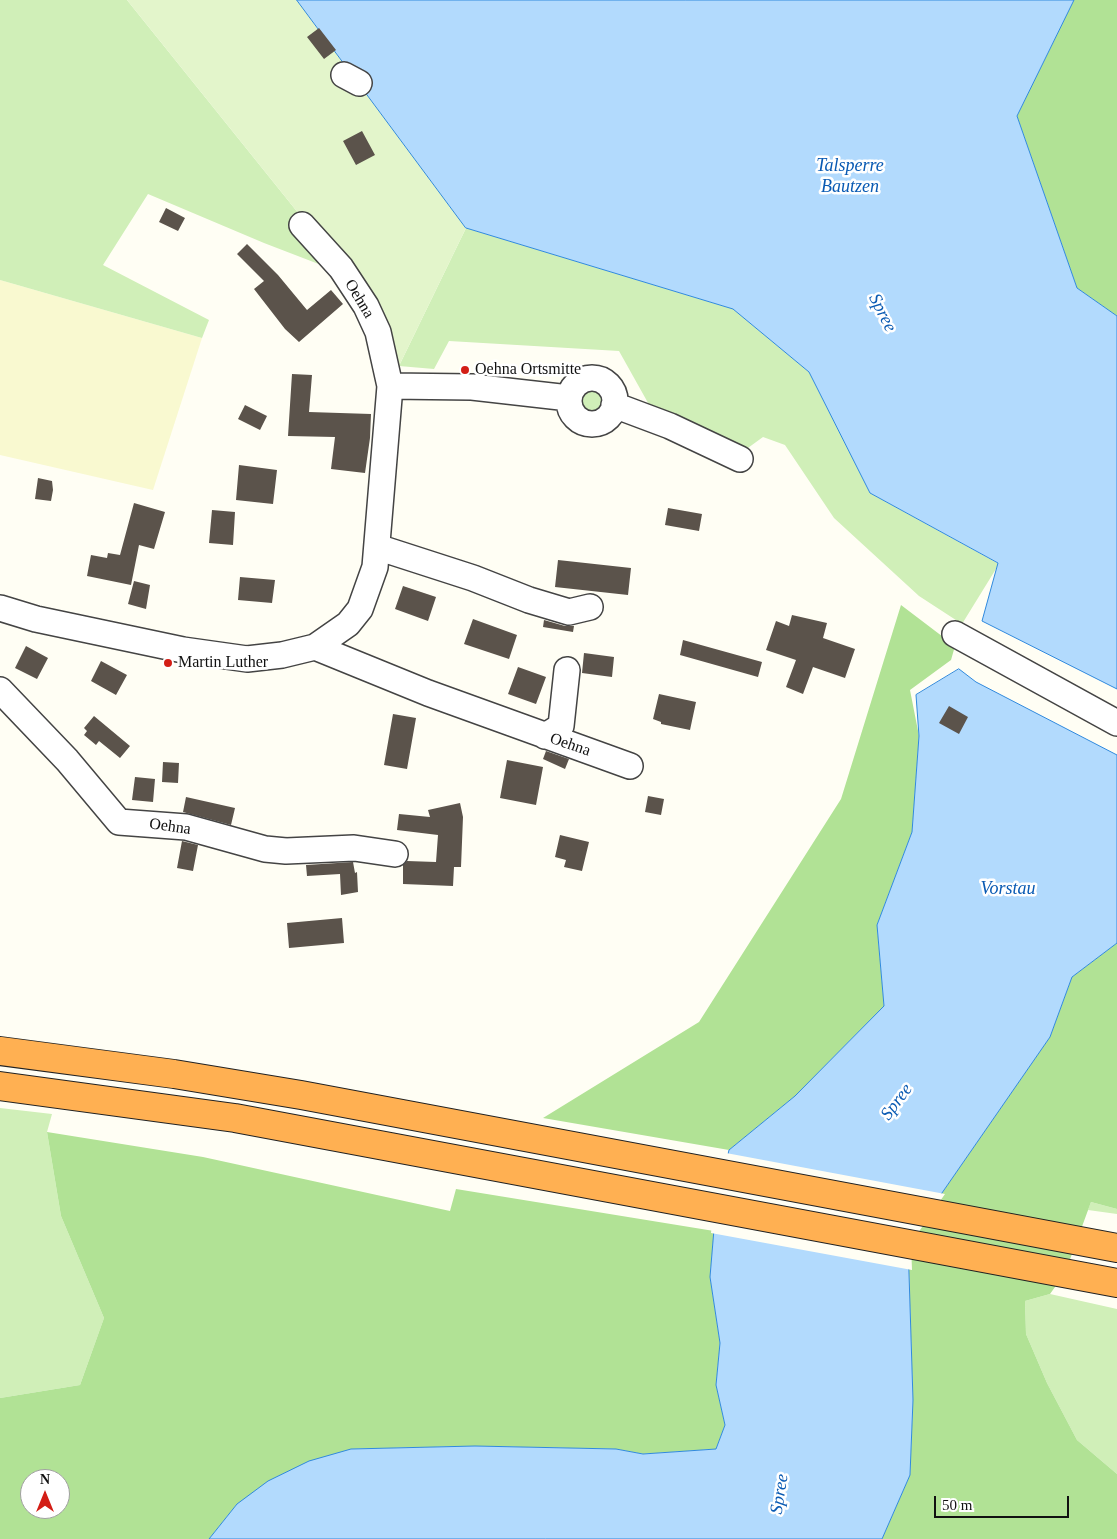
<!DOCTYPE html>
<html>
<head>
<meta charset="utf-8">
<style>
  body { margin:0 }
  #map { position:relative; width:1117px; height:1539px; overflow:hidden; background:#fffef4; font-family:"Times New Roman",serif }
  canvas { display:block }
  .north { position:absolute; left:20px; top:1469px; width:50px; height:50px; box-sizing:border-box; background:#fff; border:1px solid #a0a0a0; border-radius:50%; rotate:0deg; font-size:14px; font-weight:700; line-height:20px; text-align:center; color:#111 }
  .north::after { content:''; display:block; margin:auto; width:18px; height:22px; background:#d31e16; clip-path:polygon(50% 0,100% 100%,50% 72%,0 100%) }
  .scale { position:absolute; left:934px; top:1496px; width:135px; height:22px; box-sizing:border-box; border:2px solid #111; border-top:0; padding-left:6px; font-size:15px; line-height:18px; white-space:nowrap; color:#111; -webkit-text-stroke:4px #fff; paint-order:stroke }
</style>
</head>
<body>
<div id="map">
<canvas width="1117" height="1539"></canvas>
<div class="north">N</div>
<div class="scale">50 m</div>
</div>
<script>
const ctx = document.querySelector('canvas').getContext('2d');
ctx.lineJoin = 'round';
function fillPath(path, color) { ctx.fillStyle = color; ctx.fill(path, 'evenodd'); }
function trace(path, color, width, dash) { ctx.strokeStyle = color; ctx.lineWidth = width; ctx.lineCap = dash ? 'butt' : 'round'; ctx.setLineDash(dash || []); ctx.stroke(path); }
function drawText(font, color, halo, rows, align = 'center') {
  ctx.font = font + ' "Times New Roman",serif'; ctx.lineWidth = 5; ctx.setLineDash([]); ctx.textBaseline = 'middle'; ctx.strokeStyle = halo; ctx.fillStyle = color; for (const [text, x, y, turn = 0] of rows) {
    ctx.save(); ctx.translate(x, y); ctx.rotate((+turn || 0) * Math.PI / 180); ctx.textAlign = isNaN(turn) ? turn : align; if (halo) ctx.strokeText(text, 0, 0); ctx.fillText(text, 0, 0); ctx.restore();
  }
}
const farmland = new Path2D(`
  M 0,280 L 202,338 L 153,490 L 0,455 Z`);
const green = new Path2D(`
  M 0,0 L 127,0 L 295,209 L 355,278 L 264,243 L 148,194 L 103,265 L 209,320 L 202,338 L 0,280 Z
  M 466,228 L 733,309 L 809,372 L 870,493 L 999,564 L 962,624 L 919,596 L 834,518 L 785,445 L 763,437 L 741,453 L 652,410 L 619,351 L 449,341 L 434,369 L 399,366 Z
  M579 401a13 13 0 1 1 26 0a13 13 0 1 1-26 0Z
  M 0,1108 L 52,1114 L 47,1132 L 61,1216 L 104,1318 L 80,1385 L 0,1398 Z
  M 1091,1202 L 1117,1209 L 1117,1214 L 1088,1210 Z
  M 1050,1294 L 1117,1309 L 1117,1474 L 1077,1440 L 1047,1383 L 1026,1334 L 1025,1301 Z`);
const forest = new Path2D(`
  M 1074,0 L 1117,0 L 1117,316 L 1077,288 L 1017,116 Z
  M 901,605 L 955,646 L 951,660 L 910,690 L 919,736 L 912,832 L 877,925 L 884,1006 L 795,1096 L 729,1150 L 543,1118 L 699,1022 L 841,799 Z
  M 1117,943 L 1117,1209 L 1091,1202 L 1065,1273 L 1050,1294 L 1025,1301 L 1026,1334 L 1047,1383 L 1077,1440 L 1117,1474 L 1117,1539 L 882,1539 L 910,1475 L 913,1400 L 908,1242 L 1050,1037 L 1072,977 Z
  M 47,1132 L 203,1157 L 450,1211 L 456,1189 L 714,1231 L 710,1277 L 720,1343 L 716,1385 L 725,1425 L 716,1449 L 643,1454 L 616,1449 L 475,1446 L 351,1449 L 237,1504 L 209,1539 L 0,1539 L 0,1398 L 80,1385 L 104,1318 L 61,1216 ZM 30,1479 L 60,1479 L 60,1509 L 30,1509 Z`);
const pitch = new Path2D(`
  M 127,0 L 297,0 L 466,228 L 399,366 L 355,278 L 295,209 Z`);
const water = new Path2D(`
  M 297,0 L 1074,0 L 1017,116 L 1077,288 L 1117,316 L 1117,689 L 982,621 L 998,563 L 870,493 L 809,372 L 733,309 L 466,228 Z
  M 959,669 L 976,682 L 1117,755 L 1117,943 L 1072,977 L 1050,1037 L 908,1242 L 913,1400 L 910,1475 L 882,1539 L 209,1539 L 237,1504 L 268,1481 L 309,1461 L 351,1449 L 475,1446 L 616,1449 L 643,1454 L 716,1449 L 725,1425 L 716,1385 L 720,1343 L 710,1277 L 716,1205 L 729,1150 L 795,1096 L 884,1006 L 877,925 L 912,832 L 919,736 L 916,695 Z`);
const pier = new Path2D(`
  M 726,1153 L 945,1194 L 911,1243 L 912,1270 L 711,1233 L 714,1205 Z`);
const building = new Path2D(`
  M 319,28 L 336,50 L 324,59 L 307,37 Z
  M 362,131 L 375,155 L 356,165 L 343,141 Z
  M 166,208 L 185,218 L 178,231 L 159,222 Z
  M 247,244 L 278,275 L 307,310 L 331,290 L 343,304 L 299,342 L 285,329 L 254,289 L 264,281 L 237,254 Z
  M 292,374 L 312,375 L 309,412 L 371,414 L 370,438 L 365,473 L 331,469 L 335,437 L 288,436 Z
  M 245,405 L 267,416 L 260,430 L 238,419 Z
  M 239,465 L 277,470 L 273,504 L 236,500 Z
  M 38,478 L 52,481 L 53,490 L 51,501 L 35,499 Z
  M 134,503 L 165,512 L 154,549 L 139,545 L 131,585 L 87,576 L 91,555 L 107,558 L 108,553 L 120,555 Z
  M 668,508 L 702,514 L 699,531 L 665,525 Z
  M 212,510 L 235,512 L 233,545 L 209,543 Z
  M 558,560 L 631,568 L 628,595 L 555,587 Z
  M 240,577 L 275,580 L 272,603 L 238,600 Z
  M 134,581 L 150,585 L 146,609 L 128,604 Z
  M 403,586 L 436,597 L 428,621 L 395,609 Z
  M 792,615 L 827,623 L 823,638 L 855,649 L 845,678 L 813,667 L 803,694 L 786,687 L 796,660 L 766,650 L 776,621 L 789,626 Z
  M 473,619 L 517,635 L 509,659 L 464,644 Z
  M 544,620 L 565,626 L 574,626 L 573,632 L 543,627 Z
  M 683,640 L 762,662 L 758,677 L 680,655 Z
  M 26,646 L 48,658 L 37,679 L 15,668 Z
  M 584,653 L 614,657 L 612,677 L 582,673 Z
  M 101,661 L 127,675 L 116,695 L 91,681 Z
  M 518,667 L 546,677 L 536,704 L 508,694 Z
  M 659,694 L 696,702 L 690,730 L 661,724 L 661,722 L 653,719 Z
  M 949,706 L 968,717 L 959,734 L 939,723 Z
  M 393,714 L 416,718 L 407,769 L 384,765 Z
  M 94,716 L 130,746 L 120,758 L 99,741 L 96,745 L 84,735 L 87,731 L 84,728 Z
  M 546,751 L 569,759 L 565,769 L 543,759 Z
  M 507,760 L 543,767 L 536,805 L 500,798 Z
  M 163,762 L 179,763 L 178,783 L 162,782 Z
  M 135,777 L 155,779 L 153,802 L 132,800 Z
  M 648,796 L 664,799 L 661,815 L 645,812 Z
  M 186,797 L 235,808 L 231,825 L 183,812 Z
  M 460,803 L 463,817 L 461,867 L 454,867 L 453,886 L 403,884 L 403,865 L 407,861 L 436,862 L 438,835 L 397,830 L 399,814 L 430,817 L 428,810 Z
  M 560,835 L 589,842 L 582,871 L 564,867 L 566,860 L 555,857 Z
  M 182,841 L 198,845 L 193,871 L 177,868 Z
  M 353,862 L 355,873 L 357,872 L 358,892 L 341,895 L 340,874 L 307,876 L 306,865 Z
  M 342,918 L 344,943 L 289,948 L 287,923 Z`);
const minor = new Path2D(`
  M 344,75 L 359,83
  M569 401a23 23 0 1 1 46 0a23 23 0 1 1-46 0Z
  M 390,386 L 472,387 L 569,398
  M 614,405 L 670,426 L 740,459
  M 377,547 L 473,578 L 529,600 L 569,612 L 590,607
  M 0,608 L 36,619 L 183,650 L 247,659 L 282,655 L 315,647 L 348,624 L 360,609 L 375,567 L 390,386 L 378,332 L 366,306 L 341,268 L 302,225
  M 955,634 L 1117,723
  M 315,647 L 428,693 L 630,766
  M 0,690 L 67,760 L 119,822 L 186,827 L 265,849 L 286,851 L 354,848 L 395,854
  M 545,736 L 561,726 L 567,670`);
const highway = new Path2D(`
  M 0,1051 L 174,1074 L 301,1095 L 1117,1248
  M 0,1086 L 235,1118 L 1117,1283`);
const markers = [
  [465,370,5,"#d31e16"],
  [168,663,5,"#d31e16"]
];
const streetNames = [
  ["Oehna",359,299,59],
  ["Oehna",570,745,19],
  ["Oehna",170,827,8]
];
const poiNames = [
  ["Oehna Ortsmitte",475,370],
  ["Martin Luther",178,663]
];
const waterNames = [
  ["Talsperre",850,166],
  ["Bautzen",850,187],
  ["Spree",882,313,63],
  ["Vorstau",1008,889],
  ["Spree",897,1102,-53],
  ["Spree",780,1494,-81]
];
fillPath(farmland, '#f9f9d0');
fillPath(green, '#d0efb8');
fillPath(forest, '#b1e295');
fillPath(pitch, '#e3f5cb');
fillPath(water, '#b2dafd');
trace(water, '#3089dd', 1);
fillPath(pier, '#fffef4');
fillPath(building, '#5b534b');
trace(minor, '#444', 28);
trace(highway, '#222', 30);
trace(minor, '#fff', 25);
trace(highway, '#ffb052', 28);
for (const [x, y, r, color] of markers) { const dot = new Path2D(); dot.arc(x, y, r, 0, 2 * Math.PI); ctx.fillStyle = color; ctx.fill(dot); trace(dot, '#fff', 2); }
drawText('16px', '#111', '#fff', streetNames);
drawText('16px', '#111', '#fff', poiNames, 'left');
drawText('italic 18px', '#095ab3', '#fff', waterNames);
</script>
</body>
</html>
